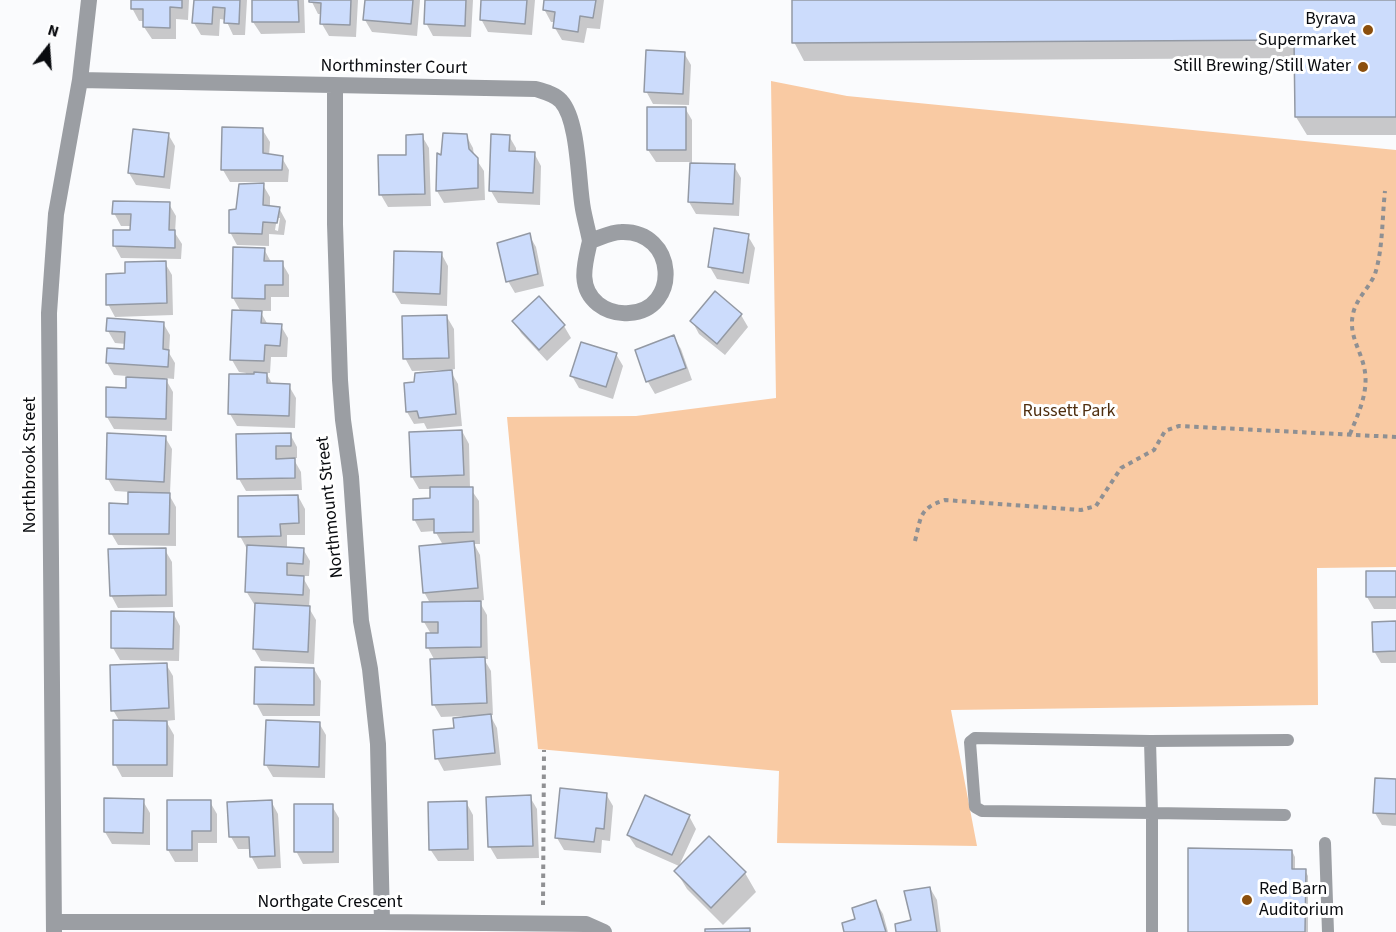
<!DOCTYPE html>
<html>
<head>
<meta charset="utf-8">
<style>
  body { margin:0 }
  #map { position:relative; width:1396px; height:932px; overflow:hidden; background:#fafbfd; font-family:"Source Sans 3",sans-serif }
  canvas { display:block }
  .north { position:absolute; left:18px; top:18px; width:60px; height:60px; -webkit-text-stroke:4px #fff; paint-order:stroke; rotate:17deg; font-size:16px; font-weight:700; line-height:24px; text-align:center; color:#090b0f }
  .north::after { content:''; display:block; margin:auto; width:21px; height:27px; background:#090b0f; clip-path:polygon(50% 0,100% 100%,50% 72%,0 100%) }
</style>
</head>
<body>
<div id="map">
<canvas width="1396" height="932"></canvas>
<div class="north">N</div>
</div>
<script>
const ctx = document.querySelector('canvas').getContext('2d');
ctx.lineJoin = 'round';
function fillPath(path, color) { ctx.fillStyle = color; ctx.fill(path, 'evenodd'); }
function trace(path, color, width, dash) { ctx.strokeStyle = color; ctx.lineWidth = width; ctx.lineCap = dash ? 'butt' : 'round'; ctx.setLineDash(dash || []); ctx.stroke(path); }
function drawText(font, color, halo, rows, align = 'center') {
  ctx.font = font + ' "Source Sans 3",sans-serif'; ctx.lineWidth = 6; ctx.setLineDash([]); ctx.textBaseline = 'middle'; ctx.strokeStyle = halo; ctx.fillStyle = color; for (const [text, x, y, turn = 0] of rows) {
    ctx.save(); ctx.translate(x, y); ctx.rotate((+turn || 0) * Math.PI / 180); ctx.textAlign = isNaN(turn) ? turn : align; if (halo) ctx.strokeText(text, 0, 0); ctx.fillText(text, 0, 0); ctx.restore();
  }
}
const green = new Path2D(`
  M 771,81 L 847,96 L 1396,150 L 1396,567 L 1317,568 L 1318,705 L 951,710 L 977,846 L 777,843 L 779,771 L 538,749 L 507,417 L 636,416 L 776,398 Z`);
const shadow = new Path2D(`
  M 132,0 L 189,0 L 188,20 L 176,19 L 176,39 L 152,39 L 144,27 L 145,21 L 139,21 L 132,8 Z
  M 195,0 L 247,0 L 245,35 L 233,35 L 226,20 L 220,19 L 219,36 L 201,35 L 194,23 Z
  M 253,0 L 304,0 L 305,33 L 261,34 L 253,22 Z
  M 311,0 L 358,0 L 356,37 L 329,36 L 322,24 L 322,14 L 318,14 Z
  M 366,0 L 420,0 L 417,36 L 372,32 L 365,20 Z
  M 427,0 L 473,0 L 471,37 L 433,36 L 426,23 Z
  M 483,0 L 535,0 L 532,35 L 488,32 L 481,19 Z
  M 545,0 L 604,0 L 600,29 L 587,28 L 584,43 L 562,40 L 555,28 L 556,22 L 551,22 L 544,9 Z
  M 793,0 L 1396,0 L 1396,135 L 1307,135 L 1296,117 L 1296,58 L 804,61 L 794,42 Z
  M 684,53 L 691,65 L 689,105 L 653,104 L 646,91 Z
  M 685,108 L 692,120 L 692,164 L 734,166 L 741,178 L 739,216 L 696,214 L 689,202 L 691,162 L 656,162 L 648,150 Z
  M 262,129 L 270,142 L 269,156 L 282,158 L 289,170 L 288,182 L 230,182 L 223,170 Z
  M 168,134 L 175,146 L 170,189 L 136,185 L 129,173 Z
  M 466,135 L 473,148 L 474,156 L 484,171 L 485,200 L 444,203 L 437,191 L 443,157 Z
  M 422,136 L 429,148 L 431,206 L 388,207 L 381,195 Z
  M 509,136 L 516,148 L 516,153 L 534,153 L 541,166 L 540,205 L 498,203 L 491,191 Z
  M 263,185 L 270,197 L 270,207 L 279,208 L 286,221 L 284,235 L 269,234 L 269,246 L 237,245 L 230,232 L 237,210 ZM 277,218 L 280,218 L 278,231 L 275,230 Z
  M 169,204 L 176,216 L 175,233 L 182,244 L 181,259 L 121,258 L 114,245 L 132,232 L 132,226 L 121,226 L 114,213 Z
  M 529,235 L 536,247 L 544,286 L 515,293 L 508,281 Z
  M 748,236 L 755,248 L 749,284 L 717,279 L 710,267 Z
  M 264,249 L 271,262 L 282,263 L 289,275 L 289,297 L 271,297 L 271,311 L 260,311 L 268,325 L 281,326 L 288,338 L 287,357 L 271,357 L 270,373 L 266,373 L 273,385 L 289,386 L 296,398 L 295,428 L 237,426 L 230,414 L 246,373 L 239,372 L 232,360 L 241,312 L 233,298 Z
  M 441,253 L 448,266 L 447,306 L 401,304 L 394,292 Z
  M 165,263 L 172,275 L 173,315 L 115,317 L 108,304 L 126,275 Z
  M 539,298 L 564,326 L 571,338 L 547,361 L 521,333 L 514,321 Z
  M 741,315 L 748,327 L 725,355 L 699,334 L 692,321 Z
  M 447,317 L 454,329 L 455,369 L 450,370 L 458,384 L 462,426 L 427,429 L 424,423 L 414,424 L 407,412 L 415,383 L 444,372 L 444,370 L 412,371 L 405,358 Z
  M 163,323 L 170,335 L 169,353 L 175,363 L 174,379 L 165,378 L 173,392 L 172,431 L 114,429 L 107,417 L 127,389 L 127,376 L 114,375 L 107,363 L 125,350 L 126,344 L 115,343 L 108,331 Z
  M 674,337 L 681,349 L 692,380 L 655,394 L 648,382 L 636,350 Z
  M 616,354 L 623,366 L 613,399 L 579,388 L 572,376 Z
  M 462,431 L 469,444 L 470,488 L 479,501 L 480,544 L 474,544 L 480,555 L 484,600 L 479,601 L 487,615 L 488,659 L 484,659 L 491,671 L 493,715 L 490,715 L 497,728 L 501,765 L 444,771 L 437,758 L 463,716 L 441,717 L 434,705 L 435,661 L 428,648 L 431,634 L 424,622 L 430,603 L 424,592 L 443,545 L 435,531 L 421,532 L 414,519 L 432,500 L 431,489 L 419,489 L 412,477 Z
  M 290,434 L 297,447 L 297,458 L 293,458 L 301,472 L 302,490 L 246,491 L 239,479 L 237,435 Z
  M 165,437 L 172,449 L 170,493 L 168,493 L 176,507 L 176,546 L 118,545 L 111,533 L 130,505 L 130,492 L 115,491 L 108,479 Z
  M 298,496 L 305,509 L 305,535 L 287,535 L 287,548 L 303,549 L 310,561 L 309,576 L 302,576 L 310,590 L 309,608 L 316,620 L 314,664 L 261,661 L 254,649 L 256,604 L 254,604 L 246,591 L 247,549 L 240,536 Z
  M 165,550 L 172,562 L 173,607 L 118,608 L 111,595 Z
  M 1367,573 L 1396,573 L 1396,609 L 1374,609 L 1367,597 Z
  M 173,613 L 180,626 L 179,661 L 120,660 L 113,648 Z
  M 1396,622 L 1396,663 L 1381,663 L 1374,651 Z
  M 166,664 L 173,676 L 175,720 L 166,721 L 174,735 L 173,777 L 122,777 L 115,764 L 120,722 L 113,710 Z
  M 314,669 L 321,681 L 320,716 L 263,716 L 256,703 Z
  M 319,723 L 326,735 L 325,778 L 273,777 L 266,765 Z
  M 1376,780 L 1396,780 L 1396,826 L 1382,825 L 1375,813 Z
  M 606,794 L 613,806 L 610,841 L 602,840 L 601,853 L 564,850 L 557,838 Z
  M 530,797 L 537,809 L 539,858 L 497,859 L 490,847 Z
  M 143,801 L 150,813 L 150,845 L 112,844 L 105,832 Z
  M 271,801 L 278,814 L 281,868 L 258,869 L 251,856 L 251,849 L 238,849 L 231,837 Z
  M 210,802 L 217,814 L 217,843 L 198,843 L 198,862 L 175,862 L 168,850 Z
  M 466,802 L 473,815 L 474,861 L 438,861 L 430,849 Z
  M 332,806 L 339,818 L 339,863 L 303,864 L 296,851 Z
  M 689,816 L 696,829 L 679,866 L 636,847 L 628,835 Z
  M 709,838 L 745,873 L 756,892 L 723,925 L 687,889 L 676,871 Z
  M 1292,851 L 1295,857 L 1295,870 L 1305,870 L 1308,876 L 1308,932 L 1189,932 Z
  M 930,888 L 937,900 L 941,932 L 898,932 L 913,922 Z
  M 876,902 L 883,914 L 888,932 L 846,932 Z`);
const building = new Path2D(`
  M 131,0 L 182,0 L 182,8 L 170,7 L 170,28 L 143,27 L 143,9 L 131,9 Z
  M 194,0 L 240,0 L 239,24 L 224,23 L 225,8 L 213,7 L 212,24 L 192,23 Z
  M 252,0 L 298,0 L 299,22 L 252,22 Z
  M 309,0 L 351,0 L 350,25 L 320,24 L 321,3 L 309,2 Z
  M 365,0 L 413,0 L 411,24 L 363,20 Z
  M 425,0 L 466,0 L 465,26 L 424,24 Z
  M 481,0 L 527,0 L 525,24 L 480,20 Z
  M 544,0 L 596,0 L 593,18 L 580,16 L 578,32 L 553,28 L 555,12 L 543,10 Z
  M 792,0 L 1396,0 L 1396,117 L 1295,117 L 1294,40 L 792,43 Z
  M 646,50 L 685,52 L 683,94 L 644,92 Z
  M 647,107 L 686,107 L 686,150 L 647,150 Z
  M 222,127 L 263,128 L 263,153 L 283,156 L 282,170 L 221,170 Z
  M 133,129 L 169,133 L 164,177 L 128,173 Z
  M 443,133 L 467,134 L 469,149 L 478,158 L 478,188 L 436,191 L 437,153 L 441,155 Z
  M 423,134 L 425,194 L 379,195 L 378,155 L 406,155 L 406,135 Z
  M 491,134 L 510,135 L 509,151 L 535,152 L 533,193 L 489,191 Z
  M 690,163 L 735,164 L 733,204 L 688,202 Z
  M 264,183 L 263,205 L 280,207 L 277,223 L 263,222 L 262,234 L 229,233 L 229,210 L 236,209 L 239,184 Z
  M 113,201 L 170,202 L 169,230 L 175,230 L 175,248 L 113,246 L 113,230 L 130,230 L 131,214 L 112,214 Z
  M 714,228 L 749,234 L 743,273 L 708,267 Z
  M 530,233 L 538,274 L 506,282 L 497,243 Z
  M 233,247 L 265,248 L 264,261 L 283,261 L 283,285 L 265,285 L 265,299 L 232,298 Z
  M 394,251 L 442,252 L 440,294 L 393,292 Z
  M 166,261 L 167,303 L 106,305 L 106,274 L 125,273 L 125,262 Z
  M 715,291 L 742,314 L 717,344 L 690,321 Z
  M 539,296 L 565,325 L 539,350 L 512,321 Z
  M 232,310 L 262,311 L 261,323 L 282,324 L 280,346 L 265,345 L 264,361 L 230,360 Z
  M 447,315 L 449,358 L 403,359 L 402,316 Z
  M 107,318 L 164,322 L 163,349 L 169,350 L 168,367 L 106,363 L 107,348 L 124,349 L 125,332 L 106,331 Z
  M 674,335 L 686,368 L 646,382 L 635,350 Z
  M 581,342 L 617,353 L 606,387 L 570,376 Z
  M 452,370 L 456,414 L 419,418 L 417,411 L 406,412 L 404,383 L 414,382 L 415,373 Z
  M 254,372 L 267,373 L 267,383 L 290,384 L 289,416 L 228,414 L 229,374 L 254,374 Z
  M 126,377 L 167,379 L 166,419 L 106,417 L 106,387 L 126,388 Z
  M 462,430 L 464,475 L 411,477 L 409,432 Z
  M 107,433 L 166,436 L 164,482 L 106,479 Z
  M 291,433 L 291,446 L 276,446 L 276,459 L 295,458 L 295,478 L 237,479 L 236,434 Z
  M 430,487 L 473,487 L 473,532 L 434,533 L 434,519 L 413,520 L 413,499 L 430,498 Z
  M 128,492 L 170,493 L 169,534 L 109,534 L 109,503 L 128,504 Z
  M 298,495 L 299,523 L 280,524 L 281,536 L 238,537 L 238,496 Z
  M 474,541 L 478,588 L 423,593 L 419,546 Z
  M 247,545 L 304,548 L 303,564 L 287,563 L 287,575 L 304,576 L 303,595 L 245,592 Z
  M 166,548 L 166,595 L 110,596 L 108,549 Z
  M 1366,571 L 1396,571 L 1396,597 L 1366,597 Z
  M 481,601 L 481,647 L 426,648 L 426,633 L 438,633 L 438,622 L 422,622 L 422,602 Z
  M 255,603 L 310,606 L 308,652 L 253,649 Z
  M 111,611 L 174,612 L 173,649 L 111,648 Z
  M 1396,621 L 1396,651 L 1373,652 L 1372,622 Z
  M 485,657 L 487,703 L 432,705 L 430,659 Z
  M 167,663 L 169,708 L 111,711 L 110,665 Z
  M 255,667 L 314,668 L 314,705 L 254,704 Z
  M 491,714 L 495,753 L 435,759 L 433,730 L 454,728 L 453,718 Z
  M 113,720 L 167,721 L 167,765 L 113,765 Z
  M 266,720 L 320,722 L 319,767 L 264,765 Z
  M 1375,778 L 1396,779 L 1396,814 L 1373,813 Z
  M 560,788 L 607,793 L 604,829 L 596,828 L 594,842 L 555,838 Z
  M 531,795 L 533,846 L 488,847 L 486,797 Z
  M 645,795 L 690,815 L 672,855 L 627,835 Z
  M 104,798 L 144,799 L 143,833 L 104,832 Z
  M 167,800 L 211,800 L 211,831 L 192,831 L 192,850 L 167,850 Z
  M 272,800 L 275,856 L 250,857 L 249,837 L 229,837 L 227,802 Z
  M 467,801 L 468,849 L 429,850 L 428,802 Z
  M 294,804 L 333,804 L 333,852 L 294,852 Z
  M 709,836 L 746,872 L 711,908 L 674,871 Z
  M 1188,848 L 1292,850 L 1292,869 L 1306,869 L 1305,932 L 1188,932 Z
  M 930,887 L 937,932 L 896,932 L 895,924 L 911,920 L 904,891 Z
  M 876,900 L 886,932 L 844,932 L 842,923 L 855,919 L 852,908 Z
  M 750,928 L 750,932 L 705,932 L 705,929 Z`);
const path = new Path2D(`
  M 1350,434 C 1358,414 1368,394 1365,372 C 1362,351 1348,336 1353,314 C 1356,299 1369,288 1375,274 C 1383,249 1382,218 1385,191
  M 915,541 C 921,517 919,508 945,500 L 1081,510 L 1096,506 L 1121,468 L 1154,450 L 1165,431 L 1179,426 L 1396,437
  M 543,905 L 544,750`);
const service = new Path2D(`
  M 1150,741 L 975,738 L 970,742 L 975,807 L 982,811 L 1152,813 L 1150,741 L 1288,740
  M 1325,843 L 1328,932
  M 1152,932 L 1152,813 L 1285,815`);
const minor = new Path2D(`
  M 80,80 L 536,89 C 545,92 555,94 561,101 C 579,121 578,182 583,209 C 585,220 588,230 590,241 C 600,238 611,232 621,232 C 677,230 681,310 629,313 C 618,314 607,311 598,304 C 577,287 585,263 590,241
  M 335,86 L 335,224 L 340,380 L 343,420 L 351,477 L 361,621 L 370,669 L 378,744 L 382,922
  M 54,922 L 382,922 L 586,924 L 604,932
  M 54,932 L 49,313 L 56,214 L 80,80 L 89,0`);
const markers = [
  [1368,30,6,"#8b4f0d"],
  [1363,67,6,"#8b4f0d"],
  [1247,900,6,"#8b4f0d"]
];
const poiNames = [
  ["Byrava",1356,20],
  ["Supermarket",1356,41],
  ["Still Brewing/Still Water",1351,67],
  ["Red Barn",1259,890,"left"],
  ["Auditorium",1259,911,"left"]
];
const streetNames = [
  ["Northminster Court",394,68,1],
  ["Northbrook Street",31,465,-90],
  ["Northmount Street",331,507,-96],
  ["Northgate Crescent",330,903]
];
const parkNames = [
  ["Russett Park",1069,412]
];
fillPath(green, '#f9caa3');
fillPath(shadow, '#0003');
fillPath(building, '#ccdcfc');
trace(building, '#9399a4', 1.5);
trace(path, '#8f9093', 4, [4.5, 4.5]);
trace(service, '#9b9ea3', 12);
trace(minor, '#9b9ea3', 16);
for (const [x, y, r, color] of markers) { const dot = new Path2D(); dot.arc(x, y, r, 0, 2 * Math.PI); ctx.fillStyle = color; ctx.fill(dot); trace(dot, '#fff', 2); }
drawText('18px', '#090b0f', '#fff', poiNames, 'right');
drawText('18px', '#090b0f', '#fff', streetNames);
drawText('18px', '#4f2e0f', '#fff', parkNames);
</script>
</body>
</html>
